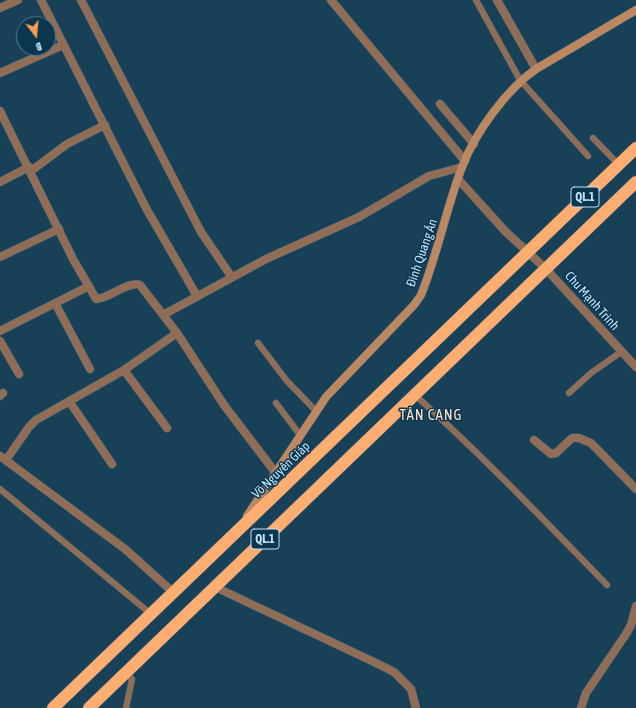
<!DOCTYPE html>
<html>
<head>
<meta charset="utf-8">
<style>
  body { margin:0 }
  #map { position:relative; width:636px; height:708px; overflow:hidden; background:#184158; font-family:"Asap Condensed",sans-serif }
  canvas { display:block }
  .north { position:absolute; left:16px; top:16px; width:40px; height:40px; box-sizing:border-box; background:#0b364d; border:1px solid #537c93; border-radius:50%; rotate:164deg; font-size:11px; font-weight:700; line-height:16px; text-align:center; color:#bfe4fc }
  .north::after { content:''; display:block; margin:auto; width:14px; height:18px; background:#fc9d53; clip-path:polygon(50% 0,100% 100%,50% 72%,0 100%) }
</style>
</head>
<body>
<div id="map">
<canvas width="636" height="708"></canvas>
<div class="north">B</div>
</div>
<script>
const ctx = document.querySelector('canvas').getContext('2d');
ctx.lineJoin = 'round';
function trace(path, color, width, dash) { ctx.strokeStyle = color; ctx.lineWidth = width; ctx.lineCap = dash ? 'butt' : 'round'; ctx.setLineDash(dash || []); ctx.stroke(path); }
function drawText(font, color, halo, rows, align = 'center') {
  ctx.font = font + ' "Asap Condensed",sans-serif'; ctx.lineWidth = 3; ctx.setLineDash([]); ctx.textBaseline = 'middle'; ctx.strokeStyle = halo; ctx.fillStyle = color; for (const [text, x, y, turn = 0] of rows) {
    ctx.save(); ctx.translate(x, y); ctx.rotate((+turn || 0) * Math.PI / 180); ctx.textAlign = isNaN(turn) ? turn : align; if (halo) ctx.strokeText(text, 0, 0); ctx.fillText(text, 0, 0); ctx.restore();
  }
}
const lane = new Path2D(`
  M 476,0 L 520,80 L 588,156
  M 593,138 L 619,165
  M 258,343 L 287,381 L 316,411
  M 569,393 L 591,373 L 621,352
  M 415,395 C 482,455 544,520 607,585
  M 276,403 L 300,435
  M 0,489 L 151,614
  M 126,708 L 132,679 L 126,672`);
const street = new Path2D(`
  M 41,0 L 146,208 L 197,296
  M 81,0 L 201,232 L 231,276
  M 331,0 L 465,161
  M 497,0 L 536,69
  M 0,8 L 18,0
  M 0,73 L 63,45
  M 440,104 L 474,144
  M 0,111 L 73,259 L 95,297 L 96,299 C 109,299 129,280 140,285 L 177,333 L 224,405 L 275,472
  M 31,171 L 67,144 L 105,125
  M 458,179 L 505,231 L 546,269 L 636,367
  M 0,182 L 29,167
  M 0,257 L 59,229
  M 55,303 L 90,369
  M 163,315 L 266,259 L 359,217 L 429,176 L 462,167
  M 0,331 L 89,286
  M 0,341 L 19,374
  M 124,370 L 167,428
  M 0,396 L 3,393
  M 69,401 L 112,464
  M 534,440 L 551,454 L 556,453 L 572,438 L 579,438 L 591,443 L 636,489
  M 0,456 L 125,549 L 174,593
  M 6,460 L 29,427 L 36,420 L 124,370 L 177,333
  M 215,587 L 374,662 L 394,672 L 411,689 L 416,708
  M 581,708 L 586,693 L 626,634 L 631,625 L 636,606`);
const secondary = new Path2D(`
  M 247,516 L 326,397 L 414,305 L 421,295 C 438,253 446,209 462,167 C 475,133 506,90 536,69 L 636,10`);
const highway = new Path2D(`
  M 53,708 L 636,148
  M 89,708 L 636,182`);
const shields = [
  [585,197,28],
  [265,539,28]
];
const shieldNames = [
  ["QL.1",585,197],
  ["QL.1",265,539]
];
const streetNames = [
  ["Đinh Quang Ân",422,253,-71],
  ["Chu Mạnh Trinh",592,301,48],
  ["Võ Nguyên Giáp",281,470,-44]
];
const quarterNames = [
  ["TÂN CANG",431,415]
];
trace(lane, '#365e76', 7);
trace(street, '#365e76', 9);
trace(secondary, '#365e76', 9);
trace(highway, '#365e76', 13);
trace(lane, '#8f6d56', 6);
trace(street, '#8f6d56', 8);
trace(secondary, '#bc8861', 8);
trace(highway, '#ffad70', 12);
for (const [x, y, w] of shields) { const box = new Path2D(); box.roundRect(x - w / 2, y - 10, w, 20, 3); ctx.fillStyle = '#0b364d'; ctx.fill(box); trace(box, '#bfe4fc', 1); }
drawText('bold 12px', '#bfe4fc', null, shieldNames);
drawText('13px', '#bfe4fc', '#0b364d', streetNames);
ctx.letterSpacing = '1px';
drawText('15px', '#f8ddca', '#0b364d', quarterNames);
ctx.letterSpacing = '0px';
</script>
</body>
</html>
